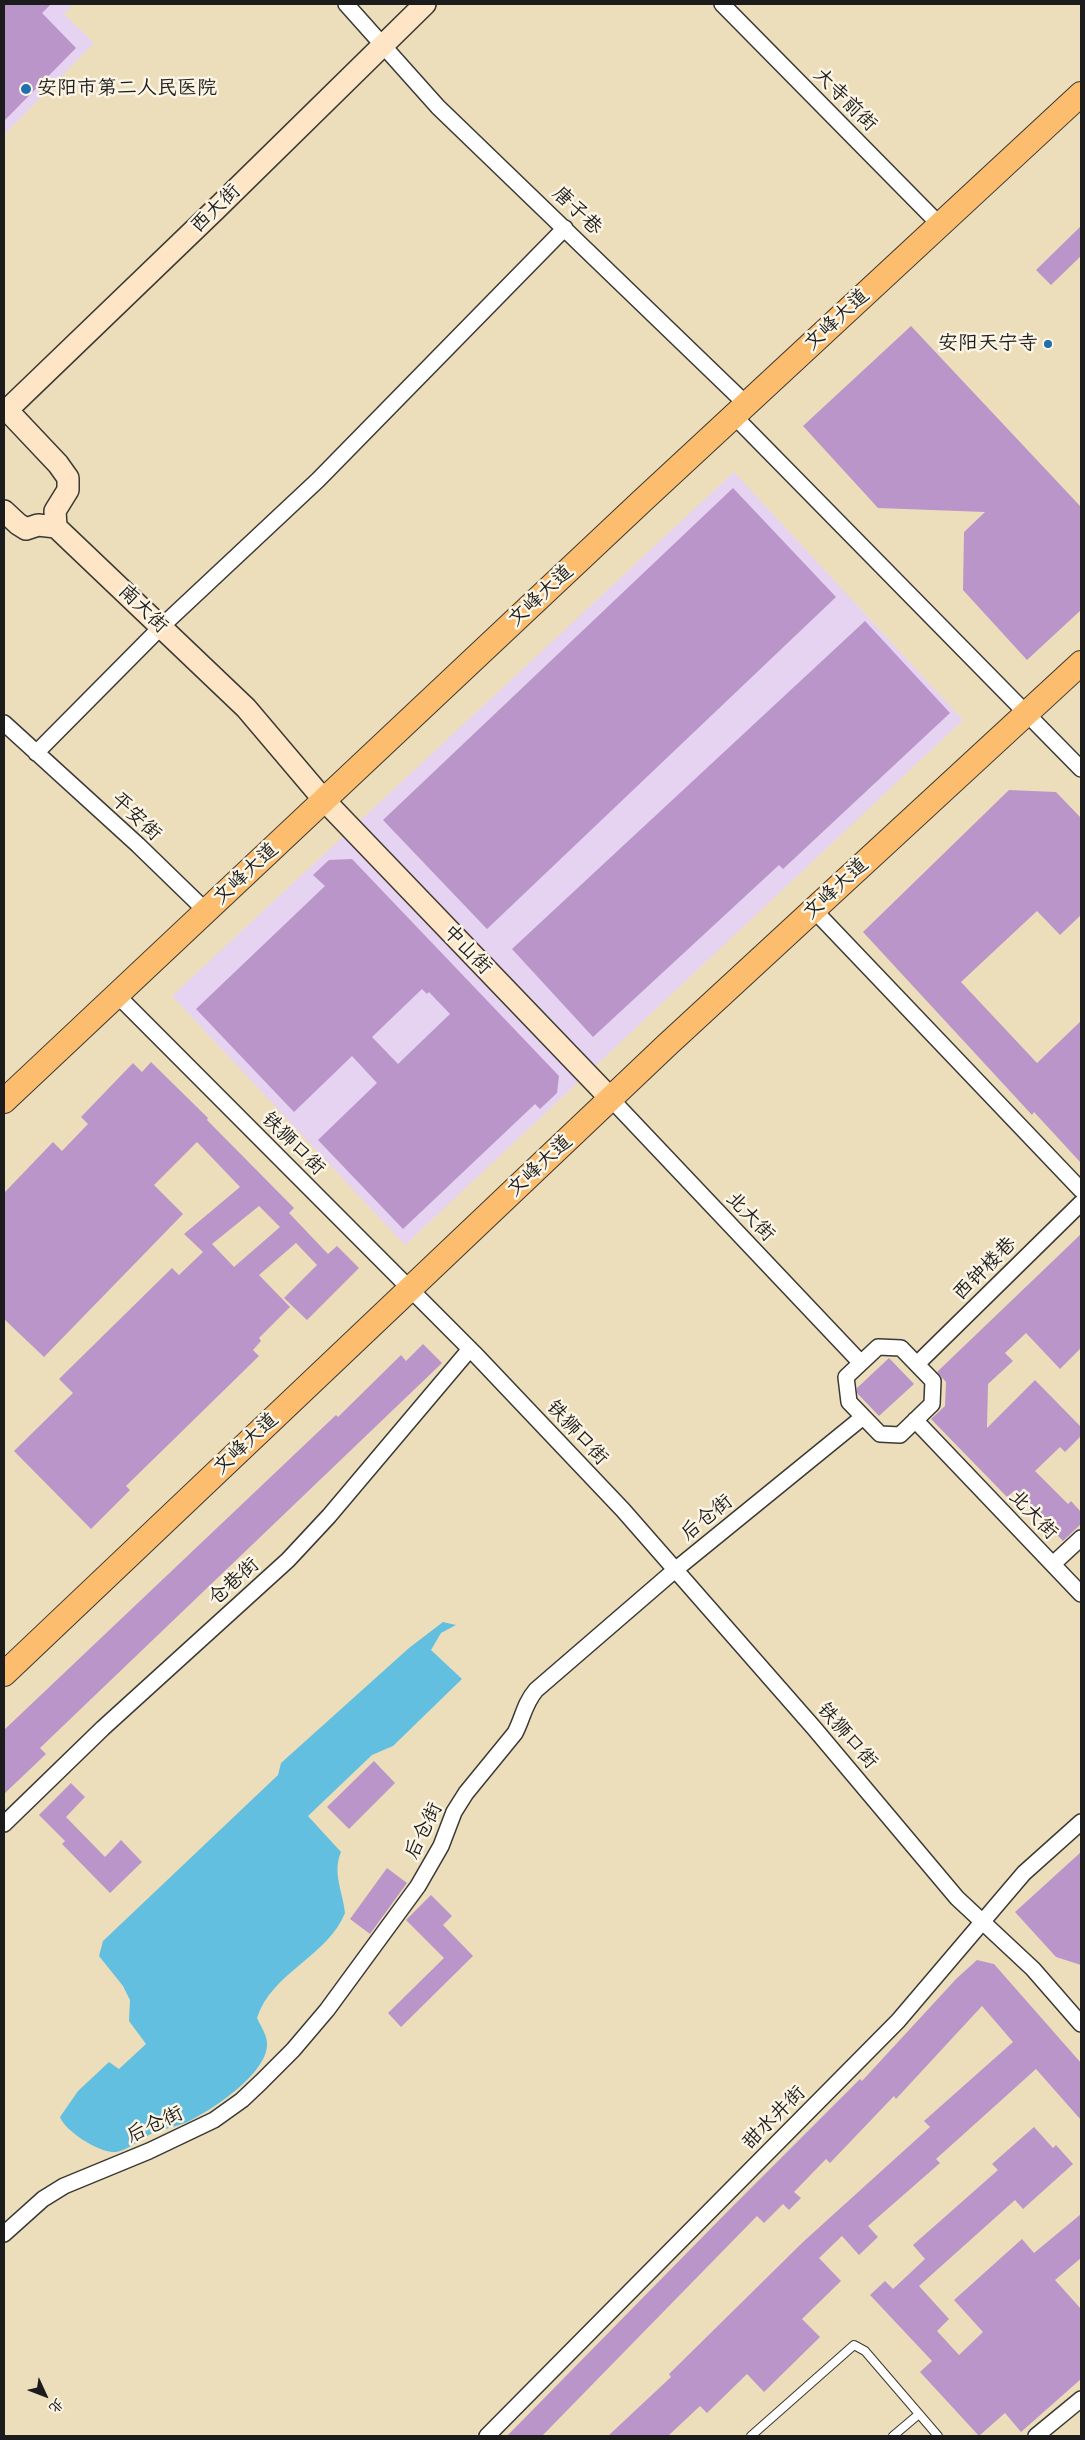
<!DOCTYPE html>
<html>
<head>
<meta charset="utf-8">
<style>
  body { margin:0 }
  #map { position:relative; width:1085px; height:2440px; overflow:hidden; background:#eddebb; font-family:Caveat,"LXGW WenKai TC",sans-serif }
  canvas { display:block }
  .frame { position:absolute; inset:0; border:5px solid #1c1c1c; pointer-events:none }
  .north { position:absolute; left:20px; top:2370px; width:50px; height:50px; -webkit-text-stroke:4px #fcf5e5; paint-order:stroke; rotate:133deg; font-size:14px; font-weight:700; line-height:20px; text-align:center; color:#1c1c1c }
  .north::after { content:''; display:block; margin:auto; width:18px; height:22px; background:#1c1c1c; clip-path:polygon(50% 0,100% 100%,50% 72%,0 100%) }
</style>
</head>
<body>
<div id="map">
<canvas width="1085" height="2440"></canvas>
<div class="frame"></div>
<div class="north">北</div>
</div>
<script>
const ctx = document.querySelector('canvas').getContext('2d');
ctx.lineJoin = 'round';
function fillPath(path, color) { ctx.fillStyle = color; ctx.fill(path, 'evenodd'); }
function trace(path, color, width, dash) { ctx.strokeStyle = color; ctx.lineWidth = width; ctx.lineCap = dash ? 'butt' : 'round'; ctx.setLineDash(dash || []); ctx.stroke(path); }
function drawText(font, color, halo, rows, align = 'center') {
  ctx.font = font + ' Caveat,"LXGW WenKai TC",sans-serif'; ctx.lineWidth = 5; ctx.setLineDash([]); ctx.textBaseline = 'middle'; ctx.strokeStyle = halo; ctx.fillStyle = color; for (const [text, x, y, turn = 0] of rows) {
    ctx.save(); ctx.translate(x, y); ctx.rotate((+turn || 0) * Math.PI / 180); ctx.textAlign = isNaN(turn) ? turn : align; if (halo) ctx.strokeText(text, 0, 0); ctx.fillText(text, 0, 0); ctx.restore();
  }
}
const built = new Path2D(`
  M 4,4 L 74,4 L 64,14 L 94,43 L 4,135 Z
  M 734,472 L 963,720 L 405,1245 L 172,996 Z`);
const water = new Path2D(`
  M 443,1622 L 456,1625 L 441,1633 L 431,1650 L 462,1679 L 393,1746 L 372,1755 L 308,1816 L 341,1852 C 332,1873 343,1892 345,1913 C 328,1956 271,1973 257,2018 C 261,2027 268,2036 267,2046 C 265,2074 216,2107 193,2119 C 181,2126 166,2128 153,2133 C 141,2138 126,2153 112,2152 C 97,2151 65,2131 60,2117 L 78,2091 L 109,2062 L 119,2069 L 146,2044 L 129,2021 L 130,2000 L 123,1986 L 99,1956 L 103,1941 L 278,1775 L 281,1763 L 409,1648 Z`);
const building = new Path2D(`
  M 4,4 L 51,4 L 42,13 L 76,48 L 4,121 Z
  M 1081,226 L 1081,256 L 1051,285 L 1036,270 Z
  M 911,326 L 1081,507 L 1081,610 L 1027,660 L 963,590 L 964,532 L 985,512 L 878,508 L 803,426 Z
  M 733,488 L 836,597 L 487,929 L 383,820 Z
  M 865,621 L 950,713 L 783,869 L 779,865 L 593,1037 L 512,949 Z
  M 1009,790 L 1056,792 L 1081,818 L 1081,915 L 1060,935 L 1037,911 L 961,982 L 1037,1063 L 1081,1021 L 1081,1163 L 1034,1112 L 1032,1115 L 863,932 Z
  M 352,859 L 559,1076 L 557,1093 L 540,1109 L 535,1104 L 403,1229 L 318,1140 L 377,1083 L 352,1056 L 294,1112 L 196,1009 L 325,886 L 313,875 L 329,860 ZM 422,989 L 427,994 L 429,992 L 450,1014 L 398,1064 L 372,1037 Z
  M 151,1062 L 208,1118 L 207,1120 L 294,1208 L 289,1213 L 328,1254 L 337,1246 L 359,1268 L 307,1320 L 284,1298 L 317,1265 L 296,1243 L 259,1275 L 290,1307 L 259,1338 L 261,1341 L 253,1350 L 259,1356 L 126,1486 L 130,1490 L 91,1529 L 14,1451 L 73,1393 L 59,1379 L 172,1268 L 179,1275 L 203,1252 L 184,1234 L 240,1187 L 197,1142 L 154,1185 L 183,1214 L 44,1357 L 4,1319 L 4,1193 L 53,1142 L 62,1151 L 88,1124 L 81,1117 L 133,1063 L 142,1072 ZM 259,1206 L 280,1227 L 234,1267 L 212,1244 Z
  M 1081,1234 L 1081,1348 L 1060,1369 L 1026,1333 L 1005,1353 L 1013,1361 L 988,1384 L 987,1428 L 1035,1380 L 1081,1427 L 1081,1436 L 1065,1452 L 1060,1447 L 1035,1471 L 1068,1504 L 1071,1501 L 1081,1512 L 1081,1524 L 1063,1541 L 1014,1491 L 1007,1497 L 931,1419 L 945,1406 L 946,1382 L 937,1372 Z
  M 423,1344 L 442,1363 L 40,1748 L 46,1754 L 4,1794 L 4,1730 L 336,1415 L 338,1417 L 401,1355 L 406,1361 Z
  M 889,1358 L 914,1384 L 879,1416 L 857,1393 L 857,1388 Z
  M 374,1761 L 395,1783 L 349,1829 L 327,1807 Z
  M 71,1783 L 85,1797 L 66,1817 L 105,1857 L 121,1840 L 142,1862 L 110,1893 L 62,1844 L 65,1841 L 39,1815 Z
  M 1081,1852 L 1081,1965 L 1056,1957 L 1015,1912 Z
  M 387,1868 L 407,1883 L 370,1934 L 350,1919 Z
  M 431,1895 L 452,1916 L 443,1925 L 473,1956 L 401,2027 L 388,2013 L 444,1958 L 406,1920 Z
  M 977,1960 L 994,1964 L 1081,2063 L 1081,2120 L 1036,2069 L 936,2159 L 940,2163 L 868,2226 L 878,2237 L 859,2255 L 842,2236 L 819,2258 L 841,2281 L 802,2319 L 820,2337 L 764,2392 L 747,2374 L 707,2413 L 700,2406 L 668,2436 L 608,2436 L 671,2377 L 669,2374 L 803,2242 L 930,2127 L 924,2121 L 1013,2042 L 982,2006 L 896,2099 L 894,2096 L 830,2163 L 826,2159 L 794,2192 L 801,2198 L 789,2210 L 783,2204 L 764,2223 L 757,2216 L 542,2436 L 507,2436 L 728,2211 L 860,2079 L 862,2081 L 957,1978 Z
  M 1034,2127 L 1053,2148 L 1056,2145 L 1073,2164 L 1023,2209 L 1015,2200 L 919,2286 L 949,2319 L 937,2331 L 959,2355 L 983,2332 L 954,2300 L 1022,2239 L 1034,2253 L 1081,2214 L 1081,2258 L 1055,2280 L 1081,2309 L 1081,2379 L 1021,2432 L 1005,2413 L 979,2436 L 920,2372 L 932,2361 L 870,2295 L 885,2281 L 893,2289 L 925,2259 L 913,2245 L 998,2170 L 992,2164 Z`);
const lane = new Path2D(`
  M 751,2436 L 854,2345 L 865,2351 L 938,2436
  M 893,2436 L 919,2414`);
const street = new Path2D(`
  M 346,4 L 438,107 L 746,404
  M 722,4 L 939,224
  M 734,416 L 1081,769
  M 4,723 L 138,845 L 206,911
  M 36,753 L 161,627 L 318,480 L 565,228
  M 814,910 L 1081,1190
  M 117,995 L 474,1353 L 623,1510 L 814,1728 L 957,1898 L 1033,1969 L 1081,2024
  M 611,1099 L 861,1363
  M 878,1347 L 901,1348 L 933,1381 L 932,1404 L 900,1435 L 880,1434 L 849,1402 L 846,1377 Z
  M 917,1364 L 1081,1203
  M 915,1420 L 1081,1594
  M 1053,1564 L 1081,1538
  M 4,1824 L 103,1728 L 288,1560 L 329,1516 L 470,1349
  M 4,2234 L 43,2199 L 64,2186 L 149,2151 L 214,2120 L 242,2100 L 261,2082 L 293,2050 L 327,2010 L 418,1886 L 441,1846 L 454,1812 L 466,1793 L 515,1733 C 523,1718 524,1704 536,1690 L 675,1570 L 863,1417
  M 487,2436 L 898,2021 L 1024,1873 L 1081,1822
  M 1036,2436 L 1081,2399`);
const secondary = new Path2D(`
  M 7,410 L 58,464 L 68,478 L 68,490 L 55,511 L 56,527 L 246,708 L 324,800 L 611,1099
  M 4,413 L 215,210 L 425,4
  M 4,511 L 18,524 L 26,529 L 38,525 L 56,527`);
const primary = new Path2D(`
  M 4,1101 L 642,501 L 1081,94
  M 4,1674 L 667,1045 L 1081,663`);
const markers = [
  [26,89,6,"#1f6fb2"],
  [1048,344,5,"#1f6fb2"]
];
const poiNames = [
  ["安阳市第二人民医院",37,89],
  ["安阳天宁寺",1038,344,"right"]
];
const streetNames = [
  ["大寺前街",845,100,45],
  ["西大街",216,209,-44],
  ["唐子巷",577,211,44],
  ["文峰大道",837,320,-43],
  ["文峰大道",541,596,-43],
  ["南大街",143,609,44],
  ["平安街",136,817,43],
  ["文峰大道",246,874,-43],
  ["文峰大道",836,889,-43],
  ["中山街",467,950,46],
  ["铁狮口街",293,1144,45],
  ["文峰大道",540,1166,-43],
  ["北大街",750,1217,46],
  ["西钟楼巷",985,1269,-45],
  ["铁狮口街",577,1433,47],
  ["文峰大道",246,1444,-43],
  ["北大街",1033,1515,46],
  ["后仓街",707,1518,-39],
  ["仓巷街",234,1582,-42],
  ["铁狮口街",847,1736,49],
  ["后仓街",424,1831,-64],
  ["甜水井街",774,2118,-45],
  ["后仓街",155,2125,-25]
];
fillPath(built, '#e5d3f1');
fillPath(water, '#62bfe0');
fillPath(building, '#b995ca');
trace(lane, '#3b3934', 10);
trace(street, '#3b3934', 18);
trace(secondary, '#3b3934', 24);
trace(primary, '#3b3934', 26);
trace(lane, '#fff', 8);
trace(street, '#fff', 15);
trace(secondary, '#fee5c5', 21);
trace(primary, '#fcbd6e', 24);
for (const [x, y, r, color] of markers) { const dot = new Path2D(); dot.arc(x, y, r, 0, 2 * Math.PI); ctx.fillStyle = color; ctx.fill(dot); trace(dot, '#fcf5e5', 2); }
drawText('20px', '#1c1c1c', '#fcf5e5', poiNames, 'left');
drawText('20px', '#1c1c1c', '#fcf5e5', streetNames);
</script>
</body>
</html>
